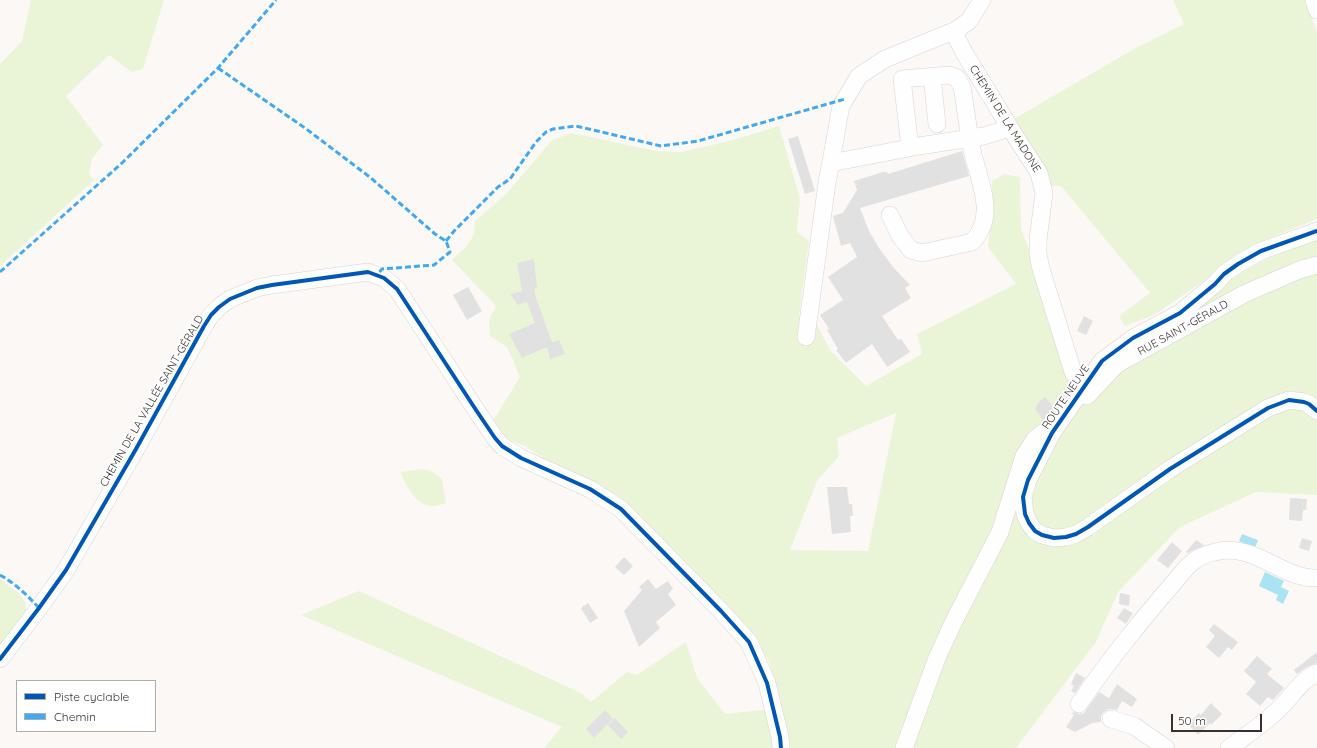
<!DOCTYPE html>
<html>
<head>
<meta charset="utf-8">
<style>
  body { margin:0 }
  #map { position:relative; width:1317px; height:748px; overflow:hidden; background:#fcf8f6; font-family:Quicksand,sans-serif }
  canvas { display:block }
  .legend { position:absolute; left:16px; top:680px; width:140px; height:52px; box-sizing:border-box; background:#fff; border:1px solid #afadac; margin:0; padding:5px 7px; list-style:none; font-size:12px; color:#373230 }
  .legend li { display:flex; align-items:center; gap:8px; height:20px }
  .legend b { width:20px; border:1px solid #afadac }
  .scale { position:absolute; left:1171px; top:714px; width:91px; height:18px; box-sizing:border-box; border:2px solid #373230; border-top:0; padding-left:5px; font-size:12px; line-height:14px; white-space:nowrap; color:#373230; -webkit-text-stroke:3px #fff; paint-order:stroke }
</style>
</head>
<body>
<div id="map">
<canvas width="1317" height="748"></canvas>
<ul class="legend">
<li><b style="height:5px;background:#0057b8"></b>Piste cyclable</li>
<li><b style="height:5px;background:#3fa9f5"></b>Chemin</li>
</ul>
<div class="scale">50 m</div>
</div>
<script>
const ctx = document.querySelector('canvas').getContext('2d');
ctx.lineJoin = 'round';
function fillPath(path, color) { ctx.fillStyle = color; ctx.fill(path, 'evenodd'); }
function trace(path, color, width, dash) { ctx.strokeStyle = color; ctx.lineWidth = width; ctx.lineCap = dash ? 'butt' : 'round'; ctx.setLineDash(dash || []); ctx.stroke(path); }
function drawText(font, color, halo, rows, align = 'center') {
  ctx.font = font + ' Quicksand,sans-serif'; ctx.lineWidth = 3.5; ctx.setLineDash([]); ctx.textBaseline = 'middle'; ctx.strokeStyle = halo; ctx.fillStyle = color; for (const [text, x, y, turn = 0] of rows) {
    ctx.save(); ctx.translate(x, y); ctx.rotate((+turn || 0) * Math.PI / 180); ctx.textAlign = isNaN(turn) ? turn : align; if (halo) ctx.strokeText(text, 0, 0); ctx.fillText(text, 0, 0); ctx.restore();
  }
}
const green = new Path2D(`
  M 31,0 L 164,0 L 143,69 L 132,72 L 109,55 L 66,96 L 103,145 L 92,159 L 89,174 L 94,180 L 0,266 L 0,64 L 22,41 Z
  M 1173,0 L 1305,0 L 1317,32 L 1317,219 L 1255,244 L 1235,255 L 1214,274 L 1154,315 L 1125,326 L 1119,316 L 1150,293 L 1061,186 L 1050,186 L 1014,119 L 1134,49 L 1184,24 Z
  M 779,126 L 800,199 L 797,232 L 809,241 L 799,315 L 815,321 L 830,350 L 866,386 L 922,354 L 917,334 L 1016,284 L 988,247 L 991,222 L 992,181 L 1005,174 L 1020,177 L 1021,229 L 1033,259 L 1046,316 L 1071,387 L 1088,400 L 1115,365 L 1206,303 L 1236,275 L 1265,260 L 1317,238 L 1317,495 L 1256,492 L 1180,527 L 1118,592 L 1096,642 L 1016,748 L 786,748 L 780,701 L 769,662 L 754,636 L 720,598 L 629,507 L 606,489 L 592,481 L 548,461 L 525,446 L 509,440 L 493,421 L 520,377 L 507,347 L 490,336 L 489,320 L 496,306 L 452,260 C 466,246 475,242 475,221 L 506,194 L 552,140 L 572,133 L 656,151 L 681,152 L 729,141 ZM 896,413 L 868,551 L 790,550 L 817,481 L 839,456 L 837,438 Z
  M 423,469 L 433,472 L 442,479 L 446,503 C 419,514 410,492 400,472 Z
  M 0,579 C 11,587 29,597 26,612 L 0,650 Z
  M 359,591 L 581,693 L 591,702 L 627,672 L 637,675 L 686,642 L 697,678 L 725,714 L 769,709 L 775,748 L 544,748 L 562,727 L 301,615 Z`);
const water = new Path2D(`
  M 1242,534 L 1258,540 L 1255,548 L 1239,541 Z
  M 1265,572 L 1284,581 L 1281,587 L 1289,591 L 1283,604 L 1276,600 L 1278,595 L 1259,586 Z`);
const building = new Path2D(`
  M 798,136 L 815,191 L 805,194 L 788,139 Z
  M 962,151 L 969,176 L 860,208 L 869,231 L 879,248 L 893,267 L 910,285 L 905,288 L 911,298 L 882,316 L 898,340 L 901,339 L 910,352 L 887,367 L 872,344 L 846,363 L 836,350 L 838,349 L 827,330 L 829,329 L 820,315 L 843,300 L 828,277 L 857,257 L 850,243 L 841,246 L 833,216 L 843,213 L 857,190 L 854,181 L 883,172 L 887,172 L 888,174 Z
  M 534,259 L 537,288 L 534,289 L 536,298 L 552,342 L 559,340 L 565,354 L 550,359 L 547,347 L 522,358 L 509,334 L 535,323 L 527,302 L 518,305 L 510,294 L 522,291 L 517,263 Z
  M 468,287 L 482,311 L 467,320 L 453,295 Z
  M 1084,316 L 1093,321 L 1086,335 L 1077,331 Z
  M 1045,397 L 1056,410 L 1043,420 L 1035,409 L 1038,403 Z
  M 827,487 L 847,487 L 849,504 L 852,504 L 853,516 L 850,516 L 851,532 L 832,534 Z
  M 1290,498 L 1307,499 L 1306,510 L 1303,510 L 1302,521 L 1289,520 Z
  M 1302,538 L 1312,541 L 1309,551 L 1299,548 Z
  M 1196,540 L 1204,545 L 1188,553 L 1186,552 Z
  M 1172,542 L 1182,551 L 1168,568 L 1157,560 Z
  M 624,557 L 633,566 L 624,575 L 615,567 Z
  M 648,579 L 656,589 L 668,581 L 673,589 L 668,594 L 676,605 L 656,622 L 660,628 L 639,647 L 624,611 L 642,590 L 639,587 Z
  M 1120,593 L 1130,595 L 1129,606 L 1119,604 Z
  M 588,603 L 598,618 L 590,623 L 581,608 Z
  M 1124,608 L 1133,613 L 1126,624 L 1117,618 Z
  M 1214,624 L 1238,642 L 1232,650 L 1228,647 L 1219,658 L 1206,647 L 1215,636 L 1209,630 Z
  M 1317,652 L 1317,663 L 1307,667 L 1297,674 L 1294,670 Z
  M 1257,656 L 1272,669 L 1267,674 L 1284,688 L 1273,700 L 1268,697 L 1260,706 L 1246,694 L 1256,682 L 1244,671 Z
  M 1076,673 L 1085,678 L 1075,693 L 1071,691 L 1074,686 L 1071,684 Z
  M 1117,684 L 1137,699 L 1132,707 L 1122,701 L 1117,710 L 1109,709 L 1104,712 L 1101,716 L 1101,722 L 1092,723 L 1075,732 L 1066,727 L 1074,715 L 1072,714 L 1073,712 L 1079,714 L 1084,713 L 1099,692 L 1109,698 Z
  M 1211,703 L 1222,714 L 1211,725 L 1210,723 L 1198,735 L 1188,724 L 1199,713 L 1201,715 Z
  M 605,710 L 613,719 L 594,738 L 586,729 Z
  M 615,718 L 628,732 L 621,739 L 608,725 Z`);
const minor = new Path2D(`
  M 982,0 L 969,21 L 956,30 L 957,39 L 965,54 L 1010,128 L 1039,173 L 1044,193 L 1038,240 L 1038,254 L 1041,269 L 1073,372 L 1083,387
  M 1314,0 L 1317,10
  M 932,76 L 937,124
  M 831,163 L 919,146 L 984,136 L 1010,128
  M 890,215 L 900,236 L 911,250 L 922,253 L 972,242 C 997,216 980,184 973,154 C 968,132 966,109 962,87 L 957,78 L 949,75 L 902,79 L 910,148
  M 1317,231 L 1261,251 L 1238,264 L 1224,274 L 1215,284 L 1180,313 L 1133,338 L 1102,361 L 1052,433 L 1028,480 L 1023,497 L 1025,514 L 1029,523 L 1035,531 L 1042,535 L 1054,538 L 1066,537 L 1076,534 L 1088,527 L 1170,469 L 1268,408 L 1289,400 L 1304,402 L 1309,404 L 1317,411
  M 806,337 L 827,183 L 841,106 L 859,76 L 885,59 L 956,30
  M 1087,396 L 1117,364 L 1244,294 L 1299,270 L 1317,265
  M 0,659 L 39,608 L 66,570 L 136,449 L 204,326 L 211,315 L 219,307 L 230,299 L 257,288 L 272,285 L 368,272 L 384,278 L 397,289 L 476,410 L 495,438 L 502,446 L 521,458 L 590,489 L 621,509 L 721,611 L 749,642 L 767,683 L 780,737 L 781,748
  M 1079,704 C 1112,655 1150,610 1188,566 C 1196,558 1204,554 1215,552 C 1255,542 1281,579 1317,578
  M 1111,719 L 1134,726 L 1166,748
  M 904,748 L 937,658 L 953,623 L 1000,532 L 1024,456 L 1035,439 L 1053,425
  M 1229,748 C 1247,735 1265,723 1281,707 C 1292,696 1302,679 1317,673`);
const quiet = new Path2D(`
  M 218,68 L 305,128 L 371,178 L 435,234 L 446,241 L 450,252 L 434,265 L 382,269 L 377,275
  M 446,241 L 455,230 L 498,187 L 510,179 L 536,142 L 546,132 L 553,129 L 576,126 L 661,146 L 698,141 L 845,99
  M 0,272 L 123,162 L 218,68 L 276,0
  M 0,575 C 15,583 28,596 39,608`);
const cycleway = new Path2D(`
  M 1317,231 L 1261,251 L 1238,264 L 1224,274 L 1215,284 L 1180,313 L 1133,338 L 1102,361 L 1052,433 L 1028,480 L 1023,497 L 1025,514 L 1029,523 L 1035,531 L 1042,535 L 1054,538 L 1066,537 L 1076,534 L 1088,527 L 1170,469 L 1268,408 L 1289,400 L 1304,402 L 1309,404 L 1317,411
  M 0,659 L 39,608 L 66,570 L 136,449 L 204,326 L 211,315 L 219,307 L 230,299 L 257,288 L 272,285 L 368,272 L 384,278 L 397,289 L 476,410 L 495,438 L 502,446 L 521,458 L 590,489 L 621,509 L 721,611 L 749,642 L 767,683 L 780,737 L 781,748`);
const streetNames = [
  ["CHEMIN DE LA MADONE",1005,119,58],
  ["RUE SAINT-GÉRALD",1183,328,-29],
  ["ROUTE NEUVE",1066,397,-56],
  ["CHEMIN DE LA VALLÉE SAINT-GÉRALD",152,401,-60]
];
fillPath(green, '#eaf5d8');
fillPath(water, '#aae4f2');
fillPath(building, '#e2e1e2');
trace(minor, '#d7d3d1', 18);
trace(minor, '#fffefe', 17);
trace(quiet, '#3fa9f5', 3, [6, 3]);
trace(cycleway, '#0057b8', 4);
drawText('11px', '#373230', '#fff', streetNames);
</script>
</body>
</html>
